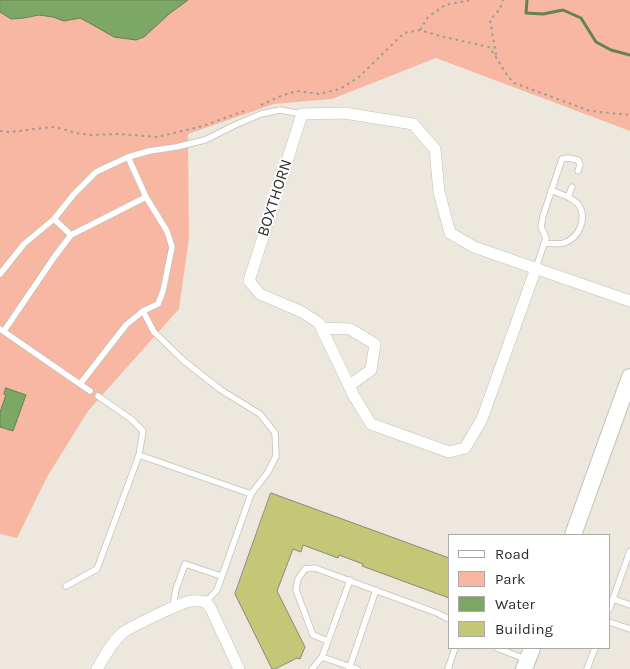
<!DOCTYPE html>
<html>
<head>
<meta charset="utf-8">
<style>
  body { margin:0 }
  #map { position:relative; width:630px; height:669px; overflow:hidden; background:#ece8de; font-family:Karla,sans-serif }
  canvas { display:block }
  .legend { position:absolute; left:448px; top:534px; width:162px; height:115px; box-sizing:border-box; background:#fff; border:1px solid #abaaa9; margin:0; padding:6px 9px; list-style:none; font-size:15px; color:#2c2b27 }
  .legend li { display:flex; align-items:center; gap:10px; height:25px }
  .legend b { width:25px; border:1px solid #abaaa9 }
</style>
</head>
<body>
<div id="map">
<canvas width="630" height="669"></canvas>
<ul class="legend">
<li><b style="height:6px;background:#fff"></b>Road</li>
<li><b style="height:14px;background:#f8b7a3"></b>Park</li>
<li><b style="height:14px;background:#7ca765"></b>Water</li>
<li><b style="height:14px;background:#c3c776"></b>Building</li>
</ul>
</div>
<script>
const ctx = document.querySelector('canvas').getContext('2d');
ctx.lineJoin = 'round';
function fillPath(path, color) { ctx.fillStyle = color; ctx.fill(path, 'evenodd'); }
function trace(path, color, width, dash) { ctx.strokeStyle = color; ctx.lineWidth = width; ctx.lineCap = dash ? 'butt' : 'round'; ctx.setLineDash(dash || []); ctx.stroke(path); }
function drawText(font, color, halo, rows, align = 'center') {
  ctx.font = font + ' Karla,sans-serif'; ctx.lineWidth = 4; ctx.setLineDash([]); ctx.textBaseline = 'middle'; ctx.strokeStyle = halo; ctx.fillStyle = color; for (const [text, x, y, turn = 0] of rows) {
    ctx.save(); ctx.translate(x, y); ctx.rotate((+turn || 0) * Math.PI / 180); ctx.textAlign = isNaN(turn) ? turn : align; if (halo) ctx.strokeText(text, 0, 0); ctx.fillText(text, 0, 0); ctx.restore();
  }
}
const green = new Path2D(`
  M 0,0 L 630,0 L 630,131 L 436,58 L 332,99 L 274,104 L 188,134 L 189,238 L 179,309 L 88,411 L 47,477 L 17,538 L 0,534 Z`);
const water = new Path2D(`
  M 0,0 L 188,0 L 169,14 L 144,37 L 136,40 L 114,37 L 93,25 L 80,18 L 64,21 L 53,17 L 39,15 L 24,18 L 11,19 L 0,12 Z
  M 6,388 L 26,395 L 13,431 L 0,427 L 0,412 L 6,395 L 4,394 Z`);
const stream = new Path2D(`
  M 527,0 L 526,13 L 543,14 L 563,10 L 581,18 L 596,42 L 611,50 L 630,55`);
const building = new Path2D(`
  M 271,493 L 449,558 L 449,598 L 362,566 L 363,564 L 339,555 L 338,558 L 303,545 L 301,552 L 293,549 L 277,591 L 305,647 L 300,659 L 297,658 L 275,669 L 272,669 L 235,594 Z`);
const path = new Path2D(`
  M 420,30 L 428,17 L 445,5 L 471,0
  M 496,55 L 490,20 L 500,9 L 503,0
  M 261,105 L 283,95 L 297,91 L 319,94 L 340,89 L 359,77 L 404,33 L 420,30 L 440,36 L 489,47 C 498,59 504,73 514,83 L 590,111 L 630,115
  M 0,131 L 10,132 L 52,127 L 63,129 L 75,133 L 91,135 L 120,134 L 157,137 L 203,126 L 247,110`);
const service = new Path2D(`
  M 551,190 L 568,197 L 572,187
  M 71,235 L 146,197
  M 544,243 C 550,243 559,245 564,243 C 579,238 588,218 578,204 C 576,201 571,199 568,197
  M 536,268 L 546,238 L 541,227 L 543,216 L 562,159 L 568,158 L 578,160 L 580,165 L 578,171
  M 0,274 L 24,244 L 54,219 L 74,194 L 96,172 L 128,157 L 149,151 L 176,147 L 205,140 L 235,125 L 261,114 L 280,110 L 302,114
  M 143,311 L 154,332 L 184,361 L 221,390 L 260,414 L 275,433 L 276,456 L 268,472 L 251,494 L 217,590 L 206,602
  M 0,329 L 90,391
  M 4,331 L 55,256 L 71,235 L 54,219
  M 80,384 L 126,325 L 143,311 L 158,304 L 163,291 L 172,247 L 167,231 L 146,197 L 128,157
  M 139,455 L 251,494
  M 66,586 L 97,569 L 139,455 L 143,431 L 131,419 L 98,396
  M 613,599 L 630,605
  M 173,607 L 176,589 L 185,564 L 221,576
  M 609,610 L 630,551
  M 609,622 L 630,629
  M 328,641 L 350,580
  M 497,648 L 525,659
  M 322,657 L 357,669
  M 312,669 L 322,657 L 328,641 L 313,635 L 296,590 L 298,579 L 305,569 L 315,568 L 437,613 L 449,619
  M 349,669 L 376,590
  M 448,669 L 455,648
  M 587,669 L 595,648`);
const minor = new Path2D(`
  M 536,268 L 482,419 L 465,448 L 449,452 L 371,424 L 354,396 L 319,323 L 302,312 L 260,294 L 249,281 L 302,114 L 344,113 L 413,124 L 435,149 L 439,192 L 450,233 L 474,247 L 630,301
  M 322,328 L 350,329 L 375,344 L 371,370 L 350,385
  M 97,669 C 104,657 111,644 121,634 C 128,628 182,602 191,601 C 196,600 201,601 206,602 L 211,609 L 239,669`);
const secondary = new Path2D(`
  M 573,535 L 630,377
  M 524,669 L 532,648`);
const streetNames = [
  ["BOXTHORN",275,198,-72]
];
fillPath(green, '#f8b7a3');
fillPath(water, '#7ca765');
trace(water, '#648252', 1);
trace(stream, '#648252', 3);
fillPath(building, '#c3c776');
trace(building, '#87887e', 1);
trace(service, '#c4c0b6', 7);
trace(minor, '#c4c0b6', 12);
trace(secondary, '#c4c0b6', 18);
trace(path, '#9d9a92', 2, [2.5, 4]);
trace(service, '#fff', 5.5);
trace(minor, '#fff', 11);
trace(secondary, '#fff', 16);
drawText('16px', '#2c2b27', '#fff', streetNames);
</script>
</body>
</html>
